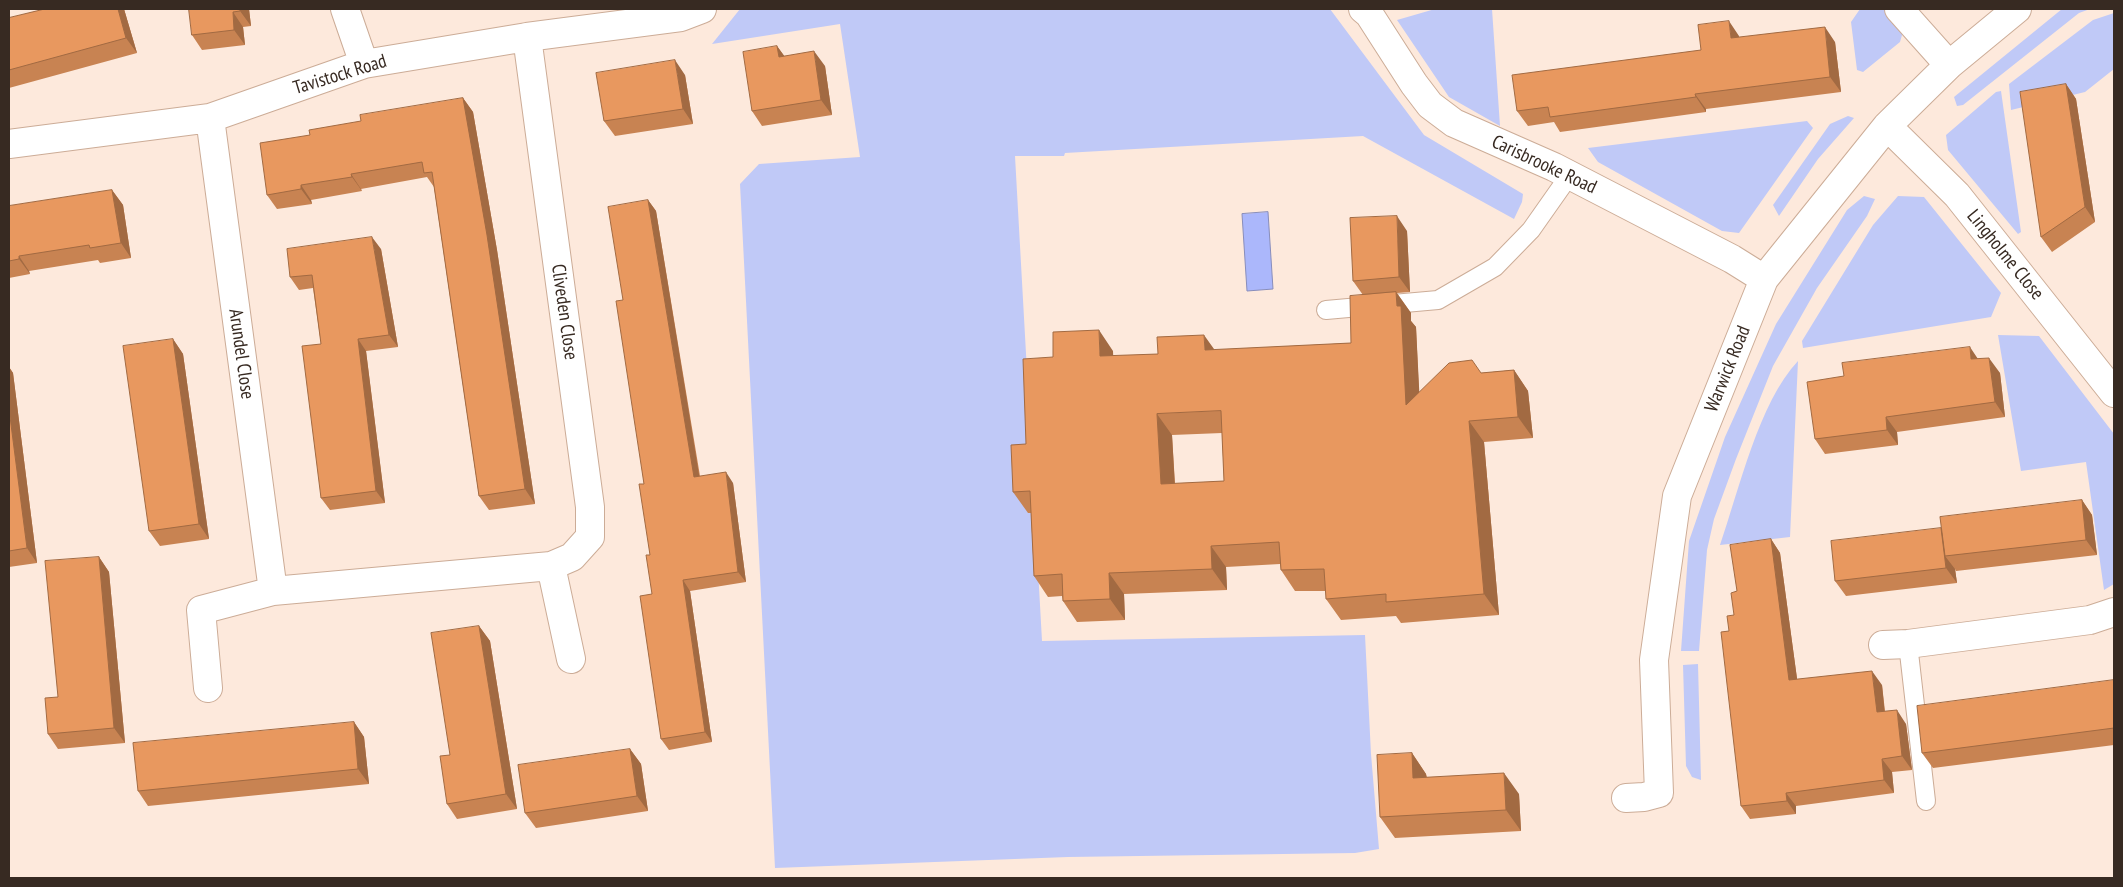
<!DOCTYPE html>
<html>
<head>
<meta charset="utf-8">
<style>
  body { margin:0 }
  #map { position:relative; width:2123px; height:887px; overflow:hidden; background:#fde9dc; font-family:"PT Sans Narrow",sans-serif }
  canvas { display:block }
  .frame { position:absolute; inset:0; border:10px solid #372a22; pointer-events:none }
</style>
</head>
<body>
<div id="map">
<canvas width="2123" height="887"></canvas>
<div class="frame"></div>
</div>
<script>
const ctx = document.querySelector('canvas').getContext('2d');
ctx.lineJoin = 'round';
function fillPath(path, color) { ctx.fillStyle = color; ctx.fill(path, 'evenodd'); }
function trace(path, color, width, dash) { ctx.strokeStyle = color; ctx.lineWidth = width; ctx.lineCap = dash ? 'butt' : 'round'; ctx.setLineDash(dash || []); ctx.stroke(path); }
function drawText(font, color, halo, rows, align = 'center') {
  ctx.font = font + ' "PT Sans Narrow",sans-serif'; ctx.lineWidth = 4; ctx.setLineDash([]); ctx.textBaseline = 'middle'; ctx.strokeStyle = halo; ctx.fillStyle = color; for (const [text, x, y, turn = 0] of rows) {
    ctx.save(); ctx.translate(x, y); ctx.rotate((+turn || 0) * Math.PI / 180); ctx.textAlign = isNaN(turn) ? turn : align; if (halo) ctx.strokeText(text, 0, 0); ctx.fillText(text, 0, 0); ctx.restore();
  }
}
const green = new Path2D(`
  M 740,9 L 1330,9 L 1424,135 L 1523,194 L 1522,202 L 1514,219 L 1363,136 L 1065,153 L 1064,156 L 1015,156 L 1042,641 L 1365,635 L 1371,754 L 1379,849 L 1355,853 L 1068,857 L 775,868 L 740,184 L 759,164 L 860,157 L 840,24 L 712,44 Z
  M 1435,9 L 1492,9 L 1500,126 L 1449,97 L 1397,20 Z
  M 1860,9 L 1892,9 L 1904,28 L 1900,42 L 1863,72 L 1857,70 L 1851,22 Z
  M 2062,9 L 2090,9 L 2079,13 L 1963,105 L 1957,106 L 1954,97 Z
  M 2114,13 L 2114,69 L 2085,92 L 2011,110 L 2009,84 L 2093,20 Z
  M 2001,91 L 2021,232 L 2018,234 L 1948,150 L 1946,135 L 1996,92 Z
  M 1848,116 L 1854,118 L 1818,159 L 1779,216 L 1773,205 L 1830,124 Z
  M 1807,121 L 1813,128 L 1739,233 L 1722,231 L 1598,162 L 1588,148 Z
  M 1864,196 L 1875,199 L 1867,216 L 1817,288 L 1773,366 L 1736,459 L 1714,519 L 1707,550 L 1699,651 L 1681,651 L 1689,541 L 1725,437 L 1776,324 L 1847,210 Z
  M 1898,196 L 1924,197 L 2001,293 L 1991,317 L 1803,348 L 1802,341 L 1873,225 Z
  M 1998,335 L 2039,336 L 2114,434 L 2114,584 L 2104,590 L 2086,462 L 2021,471 Z
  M 1798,361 L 1790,537 L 1720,545 C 1739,490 1759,402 1798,361 Z
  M 1698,664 L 1701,780 L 1692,777 L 1686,766 L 1683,665 Z`);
const water = new Path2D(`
  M 1268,212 L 1273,289 L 1247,291 L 1242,214 Z`);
const lane = new Path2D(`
  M 1326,310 L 1438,300 L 1495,267 L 1531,230 L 1569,176
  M 1908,644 L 1926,801`);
const street = new Path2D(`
  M 345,9 L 364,64
  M 1363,9 L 1369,14 L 1414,84 L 1430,105 L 1454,123 L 1554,167 L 1732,259 L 1764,279
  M 1899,9 L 1949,65
  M 210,118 L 273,591
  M 1887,126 L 1957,195 L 2114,393
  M 9,144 L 210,118 L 364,64 L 527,37 L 681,17 L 702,9
  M 551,566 L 571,659
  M 1883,645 L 1908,644 L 2090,620 L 2114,612
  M 208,688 L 201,610 L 273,591 L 551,566 L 572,557 L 590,537 L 590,507 L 527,37
  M 1626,798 L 1644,797 L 1659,793 L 1654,660 L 1677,496 L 1764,279 L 1887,126 L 1949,65 L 2017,9`);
const wall = new Path2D(`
  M 45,9 L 124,9 L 137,53 L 9,88 L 9,18 Z
  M 189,9 L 249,9 L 251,26 L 243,27 L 245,45 L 202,50 L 192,35 Z
  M 1739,36 L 1739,37 L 1835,42 L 1841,92 L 1706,109 L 1706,112 L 1560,132 L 1554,122 L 1528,126 L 1517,111 L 1701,50 Z
  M 777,46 L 784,56 L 825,66 L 832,115 L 762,126 L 752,111 Z
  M 685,75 L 693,124 L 615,136 L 604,121 Z
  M 2066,84 L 2076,99 L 2095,222 L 2052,252 L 2041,237 Z
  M 463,98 L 473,112 L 497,250 L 535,504 L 489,510 L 479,496 L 434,187 L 427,177 L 361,189 L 362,191 L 311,200 L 312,204 L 277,209 L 267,195 L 310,135 Z
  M 112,190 L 123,205 L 131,258 L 100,263 L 98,260 L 29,271 L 30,274 L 9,278 L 9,206 Z
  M 648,200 L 656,211 L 700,476 L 733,483 L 746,582 L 690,591 L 712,742 L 669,750 L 661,739 L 650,555 L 644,484 L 623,300 Z
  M 1407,231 L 1410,292 L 1397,293 L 1411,313 L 1411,321 L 1416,327 L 1419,393 L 1481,373 L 1514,370 L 1528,391 L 1533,438 L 1484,442 L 1499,615 L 1401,623 L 1396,616 L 1341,620 L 1326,599 L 1326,591 L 1295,591 L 1281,570 L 1280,564 L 1226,567 L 1227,590 L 1124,594 L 1125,620 L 1077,622 L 1063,601 L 1062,596 L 1048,597 L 1034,576 L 1031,513 L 1028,513 L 1013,492 L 1053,357 L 1113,351 L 1113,356 L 1158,354 L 1215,350 L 1351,343 L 1363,295 L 1353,281 ZM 1222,433 L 1224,481 L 1175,484 L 1172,435 Z
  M 381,249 L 398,347 L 366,351 L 385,503 L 330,510 L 321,498 L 321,344 L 313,288 L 299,290 L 290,277 Z
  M 173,339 L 183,354 L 209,539 L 160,546 L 149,531 Z
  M 1977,359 L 2000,373 L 2005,417 L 1897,432 L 1898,445 L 1825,454 L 1815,439 Z
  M 9,367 L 13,373 L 37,563 L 9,567 Z
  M 2082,500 L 2092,515 L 2097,555 L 1956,571 L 1955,569 L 1957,583 L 1846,596 L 1835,581 L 1942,530 Z
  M 1771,539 L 1780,553 L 1797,679 L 1882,685 L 1885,711 L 1906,724 L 1912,770 L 1892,772 L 1894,793 L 1796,806 L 1796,814 L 1750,819 L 1741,806 L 1734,615 L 1737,591 Z
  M 99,557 L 109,572 L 125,743 L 58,749 L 48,734 L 58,697 Z
  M 479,626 L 490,641 L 517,809 L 457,819 L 447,804 L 450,755 Z
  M 2114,680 L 2114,745 L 1933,768 L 1922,753 Z
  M 354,722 L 364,737 L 369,784 L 148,806 L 138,791 Z
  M 630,749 L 641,764 L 648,811 L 536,828 L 525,813 Z
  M 1412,753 L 1426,774 L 1427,777 L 1519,794 L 1521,831 L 1395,838 L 1380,817 Z`);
const shadedWall = new Path2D(`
  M 118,9 L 124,9 L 137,53 L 126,38 Z
  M 240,9 L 249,9 L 251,26 L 240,11 Z
  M 233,12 L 243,27 L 245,45 L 234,30 Z
  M 1729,21 L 1739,36 L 1741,53 L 1731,38 Z
  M 1825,27 L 1835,42 L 1841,92 L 1830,77 Z
  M 777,46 L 788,61 L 779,57 Z
  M 814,51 L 825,66 L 832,115 L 821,100 Z
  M 675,60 L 685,75 L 693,124 L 683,109 Z
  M 2066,84 L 2076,99 L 2095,222 L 2085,207 Z
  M 1695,94 L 1706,109 L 1706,112 L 1696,97 Z
  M 463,98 L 473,112 L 497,250 L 535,504 L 525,489 Z
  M 351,174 L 361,189 L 362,191 L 352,177 Z
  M 301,185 L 311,200 L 312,204 L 301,189 Z
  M 112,190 L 123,205 L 131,258 L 121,243 Z
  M 648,200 L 656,211 L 701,487 L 694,477 Z
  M 1397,216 L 1407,231 L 1410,292 L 1399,277 Z
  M 372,237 L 381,249 L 398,347 L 389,335 Z
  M 19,256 L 29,271 L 30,274 L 19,259 Z
  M 1396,292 L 1411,313 L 1411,321 L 1416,327 L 1421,426 L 1406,405 Z
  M 1099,330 L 1113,351 L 1114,377 L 1100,356 Z
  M 1204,335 L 1219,356 L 1205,350 Z
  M 173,339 L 183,354 L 209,539 L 199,524 Z
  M 358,339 L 366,351 L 385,503 L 376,491 Z
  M 1970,347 L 1980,362 L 1971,359 Z
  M 1989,358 L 2000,373 L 2005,417 L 1995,402 Z
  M 9,367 L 13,373 L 37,563 L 27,548 L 9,409 Z
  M 1514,370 L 1528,391 L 1533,438 L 1518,417 Z
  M 1157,414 L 1172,435 L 1176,506 L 1161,484 Z
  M 1886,417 L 1897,432 L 1898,445 L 1887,430 Z
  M 1469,421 L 1484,442 L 1499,615 L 1484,594 Z
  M 726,472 L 733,483 L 746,582 L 738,572 Z
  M 2082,500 L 2092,515 L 2097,555 L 2086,540 Z
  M 1941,528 L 1951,543 L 1945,556 L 1955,569 L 1957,583 L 1946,568 Z
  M 1771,539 L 1780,553 L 1799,693 L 1789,680 Z
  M 1211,546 L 1226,567 L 1227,590 L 1212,569 Z
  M 99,557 L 109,572 L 125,743 L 114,728 Z
  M 1109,573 L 1124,594 L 1125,620 L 1110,599 Z
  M 683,580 L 690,591 L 712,742 L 705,732 Z
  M 479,626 L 490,641 L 517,809 L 506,794 Z
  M 1872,671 L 1882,685 L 1886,726 L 1877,712 Z
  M 1897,710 L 1906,724 L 1912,770 L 1902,756 Z
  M 354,722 L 364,737 L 369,784 L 358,769 Z
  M 630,749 L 641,764 L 648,811 L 637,796 Z
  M 1412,753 L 1426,774 L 1428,799 L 1413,778 Z
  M 1882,759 L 1892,772 L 1894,793 L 1884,780 Z
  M 1504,773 L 1519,794 L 1521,831 L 1506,810 Z
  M 1786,793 L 1796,806 L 1796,814 L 1787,801 Z`);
const building = new Path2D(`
  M 45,9 L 118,9 L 126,38 L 9,70 L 9,18 Z
  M 189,9 L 240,9 L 240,11 L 233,12 L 234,30 L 192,35 Z
  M 1729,21 L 1731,38 L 1825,27 L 1830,77 L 1695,94 L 1696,97 L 1550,117 L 1548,107 L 1517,111 L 1512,75 L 1701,50 L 1698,25 Z
  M 777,46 L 779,57 L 814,51 L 821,100 L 752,111 L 743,52 Z
  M 675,60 L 683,109 L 604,121 L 596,73 Z
  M 2066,84 L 2085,207 L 2041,237 L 2020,92 Z
  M 463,98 L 487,235 L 525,489 L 479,496 L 432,172 L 424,173 L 422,162 L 351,174 L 352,177 L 301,185 L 301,189 L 267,195 L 260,143 L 310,135 L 309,130 L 361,121 L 360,115 Z
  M 112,190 L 121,243 L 90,248 L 89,245 L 19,256 L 19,259 L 9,261 L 9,206 Z
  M 648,200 L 694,477 L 726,472 L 738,572 L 683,580 L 705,732 L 661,739 L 640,596 L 652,594 L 646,555 L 650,555 L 639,484 L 644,484 L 616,301 L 623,300 L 608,207 Z
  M 1397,216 L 1399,277 L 1353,281 L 1350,218 Z
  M 372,237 L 389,335 L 358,339 L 376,491 L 321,498 L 302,346 L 321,344 L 312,275 L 290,277 L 287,249 Z
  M 1396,292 L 1397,306 L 1401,306 L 1406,405 L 1449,363 L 1472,360 L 1481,373 L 1514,370 L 1518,417 L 1469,421 L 1484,594 L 1386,602 L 1386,594 L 1326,599 L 1324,569 L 1281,570 L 1279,542 L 1211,546 L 1212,569 L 1109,573 L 1110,599 L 1063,601 L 1062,574 L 1034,576 L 1030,491 L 1013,492 L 1011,445 L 1026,444 L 1023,359 L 1053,357 L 1053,332 L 1099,330 L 1100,356 L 1158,354 L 1157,337 L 1204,335 L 1205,350 L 1351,343 L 1350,296 ZM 1221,411 L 1224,481 L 1161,484 L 1157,414 Z
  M 173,339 L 199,524 L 149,531 L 123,346 Z
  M 1970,347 L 1971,359 L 1989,358 L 1995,402 L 1886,417 L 1887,430 L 1815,439 L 1807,382 L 1844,376 L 1842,363 Z
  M 9,409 L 27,548 L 9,551 Z
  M 2082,500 L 2086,540 L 1945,556 L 1940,517 Z
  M 1941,528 L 1946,568 L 1835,581 L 1831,541 Z
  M 1771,539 L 1789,680 L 1872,671 L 1877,712 L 1897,710 L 1902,756 L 1882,759 L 1884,780 L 1786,793 L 1787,801 L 1741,806 L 1721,632 L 1729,631 L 1727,616 L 1734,615 L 1731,593 L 1737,591 L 1730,545 Z
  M 99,557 L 114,728 L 48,734 L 45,698 L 58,697 L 45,561 Z
  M 479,626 L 506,794 L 447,804 L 440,756 L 450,755 L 431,633 Z
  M 2114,680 L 2114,728 L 1922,753 L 1917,706 Z
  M 354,722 L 358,769 L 138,791 L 133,743 Z
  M 630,749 L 637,796 L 525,813 L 518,765 Z
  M 1412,753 L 1413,778 L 1504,773 L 1506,810 L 1380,817 L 1377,755 Z`);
const streetNames = [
  ["Tavistock Road",340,75,-17],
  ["Carisbrooke Road",1544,165,25],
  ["Lingholme Close",2005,255,51],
  ["Cliveden Close",564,312,82],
  ["Arundel Close",241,354,82],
  ["Warwick Road",1728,369,-68]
];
fillPath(green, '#c0c9f7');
fillPath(water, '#abb7fb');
trace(water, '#888dba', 1);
trace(lane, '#ccac97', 20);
trace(street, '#ccac97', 30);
trace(lane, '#fff', 18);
trace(street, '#fff', 28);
fillPath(wall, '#c88352');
fillPath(shadedWall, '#a26a42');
fillPath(building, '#e8985f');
trace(building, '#a26a42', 1);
drawText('19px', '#372a22', '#fff', streetNames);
</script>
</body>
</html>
